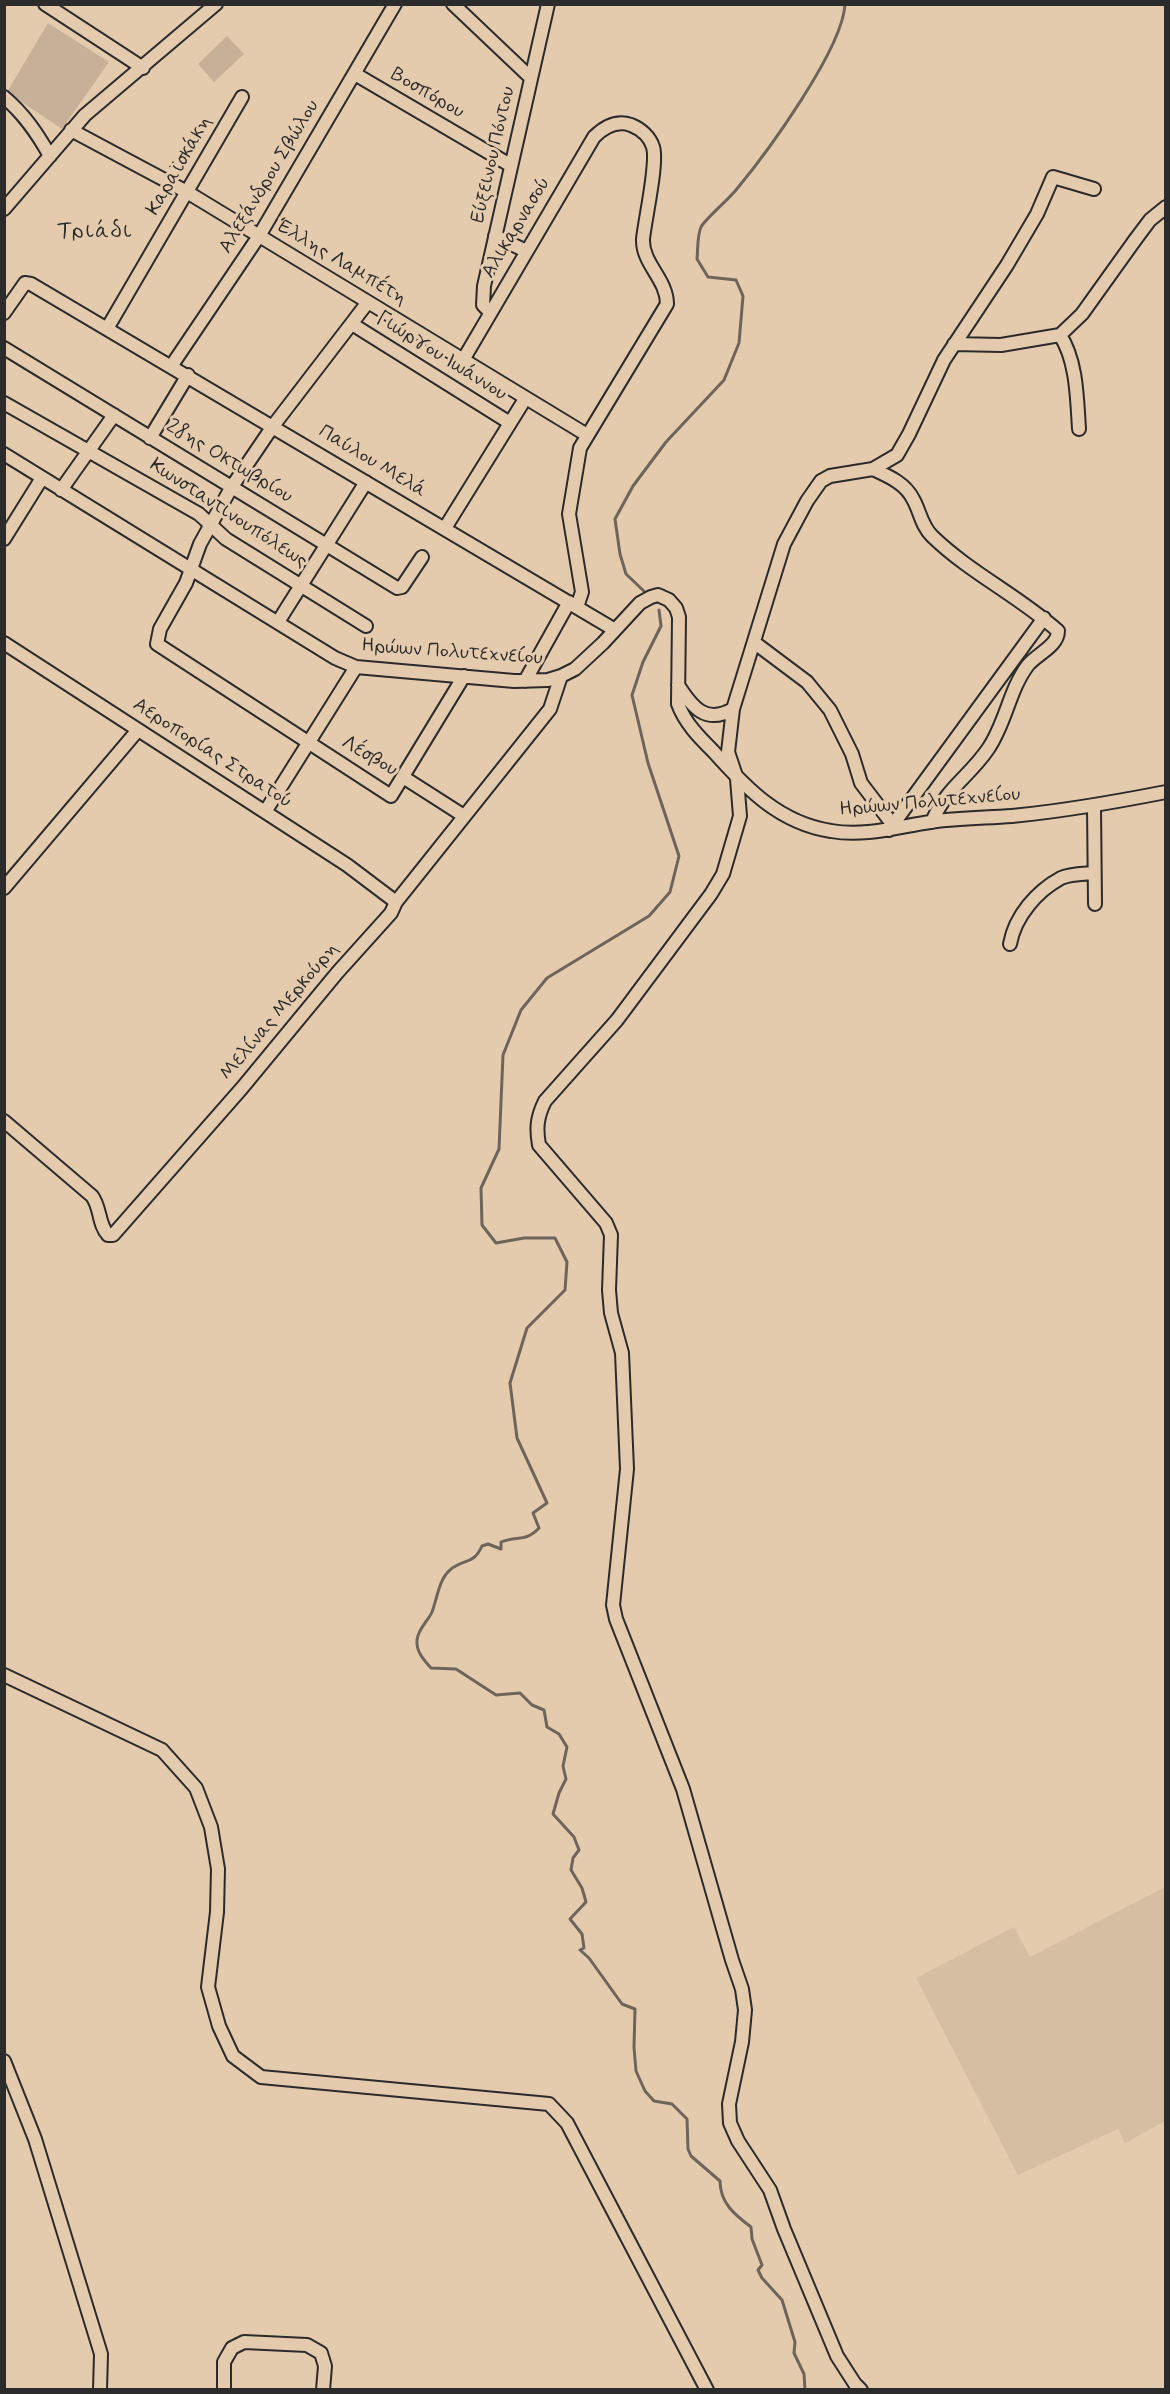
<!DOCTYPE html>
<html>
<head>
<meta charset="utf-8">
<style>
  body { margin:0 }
  #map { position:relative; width:1170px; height:2394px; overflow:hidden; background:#e5cbad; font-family:Mynerve,sans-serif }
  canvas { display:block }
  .frame { position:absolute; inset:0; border:6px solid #2b2b2b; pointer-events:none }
</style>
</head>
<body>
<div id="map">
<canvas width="1170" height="2394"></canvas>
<div class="frame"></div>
</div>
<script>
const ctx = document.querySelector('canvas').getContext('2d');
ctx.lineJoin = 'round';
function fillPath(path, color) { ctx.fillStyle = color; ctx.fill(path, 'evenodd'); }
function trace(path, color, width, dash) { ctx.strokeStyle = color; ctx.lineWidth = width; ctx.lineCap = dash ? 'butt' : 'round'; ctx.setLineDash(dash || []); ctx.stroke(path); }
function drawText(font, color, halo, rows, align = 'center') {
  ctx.font = font + ' Mynerve,sans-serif'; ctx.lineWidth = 6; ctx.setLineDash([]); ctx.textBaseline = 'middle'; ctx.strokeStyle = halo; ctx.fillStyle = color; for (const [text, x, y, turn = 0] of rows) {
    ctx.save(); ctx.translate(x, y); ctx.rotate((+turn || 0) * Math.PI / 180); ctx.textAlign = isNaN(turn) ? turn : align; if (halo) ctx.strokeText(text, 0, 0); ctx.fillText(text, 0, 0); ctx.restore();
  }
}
const built = new Path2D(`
  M 1165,1887 L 1165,2121 L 1125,2143 L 1118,2129 L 1018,2175 L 916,1978 L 1014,1927 L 1030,1957 Z`);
const green = new Path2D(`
  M 48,23 L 109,62 L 62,129 L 7,92 Z
  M 227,36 L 244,54 L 214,82 L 198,64 Z`);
const stream = new Path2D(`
  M 646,593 L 626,574 L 620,554 L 615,519 L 633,486 L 666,442 L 724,380 L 739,343 L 743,296 L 736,280 L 708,277 L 697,259 C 698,250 697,236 701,227 C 706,218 728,200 736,190 C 766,154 843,49 845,4
  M 659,610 L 661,626 L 643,662 L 632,695 L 648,763 L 679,856 L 670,892 L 649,916 L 547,978 L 521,1010 L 503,1055 L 499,1149 L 481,1188 L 482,1225 L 496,1243 L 524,1238 L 555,1238 L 567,1262 L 565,1290 L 527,1328 L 510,1383 L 517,1438 L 547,1503 L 533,1513 L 539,1528 C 525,1543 517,1535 501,1542 L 501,1549 L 488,1544 L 482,1546 C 473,1566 463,1558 450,1570 C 439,1579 437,1599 432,1612 C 428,1621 418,1629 417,1640 C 416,1652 424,1660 431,1668 L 456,1669 L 496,1695 L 520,1693 L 532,1705 L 544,1710 L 547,1727 L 559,1734 L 567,1747 L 563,1766 L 566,1779 L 559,1793 L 553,1814 L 574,1837 L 579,1850 L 573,1858 L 571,1870 L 582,1888 L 586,1902 L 570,1919 L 582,1934 L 584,1948 L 580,1950 L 589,1958 L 622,2004 L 635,2009 L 634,2047 L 636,2071 L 645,2091 L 654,2101 L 672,2104 L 687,2119 L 688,2149 L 691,2156 L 720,2181 C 720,2203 735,2215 751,2227 L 752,2239 L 762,2265 L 758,2270 L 762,2278 L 782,2300 L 795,2342 L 794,2353 L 804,2374 L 805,2390`);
const minor = new Path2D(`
  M 45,4 L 143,68
  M 453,4 L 531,78
  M 355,74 L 510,165
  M 4,97 C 24,114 37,133 50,156
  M 71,130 L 187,192 L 587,435
  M 4,209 L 85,115 L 216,4
  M 495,236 L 526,251
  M 368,302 L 273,426 L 231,488 L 200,544 L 186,583 L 160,629 L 157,644 L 391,796 L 464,676
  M 490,312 L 483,305 L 484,286 L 548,4
  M 4,313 L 25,283 L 31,284 L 615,630
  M 352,324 L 510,423
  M 108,327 L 242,97
  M 1060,335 C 1077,361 1077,399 1079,429
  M 954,344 L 1001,345 L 1060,335 L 1082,314 L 1135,240 L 1150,220 L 1166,207
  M 4,348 L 397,588 L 402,587 L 422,557
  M 463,360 L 594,137 C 604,127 617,120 631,125 C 641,129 650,137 653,147 C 658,163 645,219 643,239 C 642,264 667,279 667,304 L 580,448 L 569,514 L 582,592 L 577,607
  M 172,365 L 259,236 L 395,4
  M 4,403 L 199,514 L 226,539 L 366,626
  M 150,438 L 188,375
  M 4,454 L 335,658 L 356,667 L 514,681 L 548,680 L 561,676 L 575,669 L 603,643 L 640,603 L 651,597 L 658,595 L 669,600 L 676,608 L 679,617 L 678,704 C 685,723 699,737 713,751 C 746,788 779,823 831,831 C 864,837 897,827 930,822 C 957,818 985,818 1012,816 C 1064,811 1115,802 1166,792
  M 873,469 C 888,476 905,483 913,499 C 920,511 921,525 932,536 C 970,573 1019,596 1058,631 C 1058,646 1037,654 1028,665 C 1009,690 1006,723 988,749 C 969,777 945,789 932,822
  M 61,490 L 114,415
  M 445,528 L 525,399
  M 4,539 L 42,478
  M 278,622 L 366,482
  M 4,643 L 347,865 L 396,902
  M 755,643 L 807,682 L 830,710 L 852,754 L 861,783 L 893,825 L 900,827
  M 525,681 L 569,602
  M 678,685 C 692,707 706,725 733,709 L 784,544 L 807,501 L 821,481 L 830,476 L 873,469 L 897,455 L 909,434 L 944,360 L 1007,265 L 1037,214 L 1053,177 L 1094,189
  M 733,709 L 728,752 L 737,779 L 740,816 L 723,874 L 711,894 L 617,1020 L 545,1101 C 537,1117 536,1128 539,1145 L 606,1223 L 611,1235 L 609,1290 L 611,1313 L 622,1353 L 627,1469 L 613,1605 L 616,1619 L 683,1789 L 732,1960 L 742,1989 L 745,2010 L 742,2042 L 729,2104 L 730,2123 L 738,2141 L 770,2190 L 784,2229 L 837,2356 L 855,2384 L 861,2390
  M 403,777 L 464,816
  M 1094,806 L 1095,904
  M 265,812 L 356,667
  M 889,830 L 1044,618
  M 4,888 L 138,730
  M 1010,944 C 1015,916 1037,891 1061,878 C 1070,874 1084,874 1094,873
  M 4,1121 L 92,1196 C 101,1208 98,1224 108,1235 L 113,1235 L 242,1088 L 337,973 L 391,913 L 396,902 L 550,709 L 561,676
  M 4,1675 L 162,1750 L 196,1788 L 211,1827 L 218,1869 L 217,1912 L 208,1987 L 219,2026 L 233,2056 L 261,2077 L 549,2104 L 567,2123 L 707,2390
  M 4,2061 L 35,2139 L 101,2354 L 100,2390
  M 224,2390 L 224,2362 L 232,2348 L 244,2342 L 307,2345 L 321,2353 L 325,2366 L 323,2390`);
const streetNames = [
  ["Βοσπόρου",427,94,30],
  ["Εύξεινου Πόντου",494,155,-77],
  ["Καραϊσκάκη",180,166,-60],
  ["Αλεξάνδρου Σβώλου",270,177,-59],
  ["Αλικαρνασού",517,228,-59],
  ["Έλλης Λαμπέτη",341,263,31],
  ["Γιώργου Ιωάννου",441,357,32],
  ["28ης Οκτωβρίου",229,462,31],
  ["Παύλου Μελά",372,462,31],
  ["Κωνσταντινουπόλεως",228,514,33],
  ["Ηρώων Πολυτεχνείου",452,653,4],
  ["Αεροπορίας Στρατού",212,754,33],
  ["Λέσβου",369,757,30],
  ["Ηρώων Πολυτεχνείου",930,803,-5],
  ["Μελίνας Μερκούρη",280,1012,-50]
];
const quarterNames = [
  ["Τριάδι",95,232]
];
fillPath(built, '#d5bea2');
fillPath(green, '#c7b098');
trace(stream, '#6e655a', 3);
trace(minor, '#2b2b2b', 16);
trace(minor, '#e5cbad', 12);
drawText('20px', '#2b2b2b', '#e5cbad', streetNames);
ctx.letterSpacing = '1.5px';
drawText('22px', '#2b2b2b', '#e5cbad', quarterNames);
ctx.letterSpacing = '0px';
</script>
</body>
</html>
